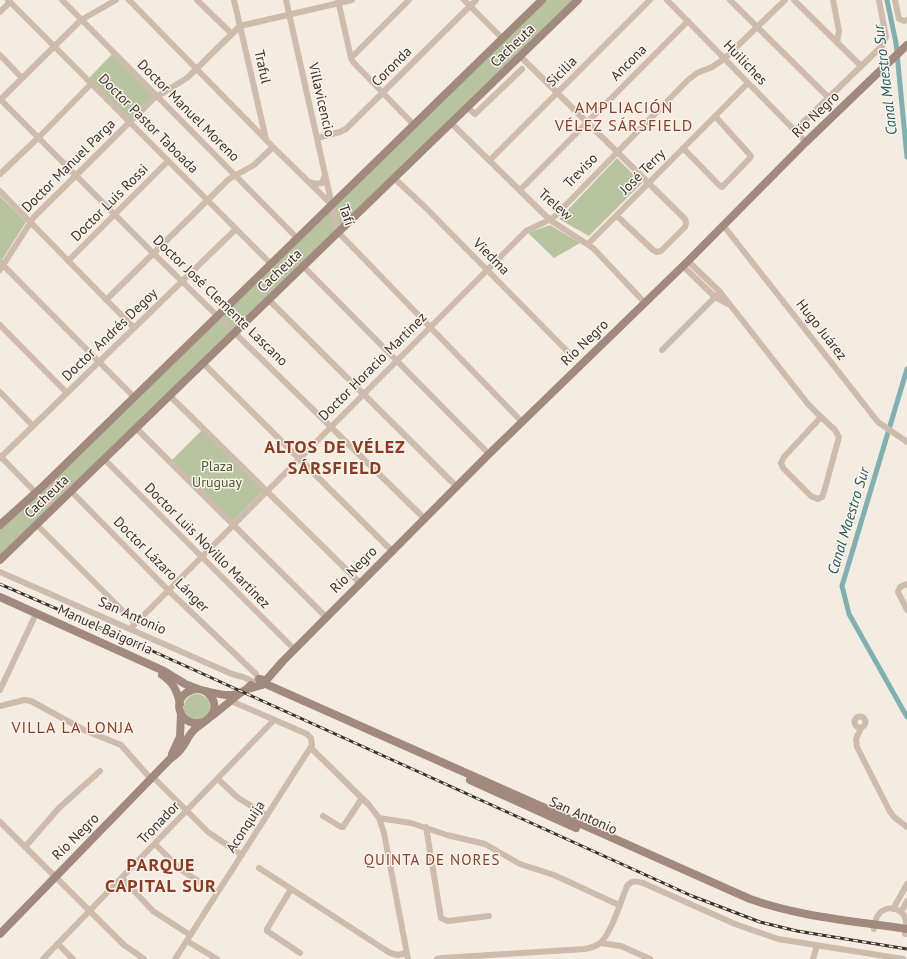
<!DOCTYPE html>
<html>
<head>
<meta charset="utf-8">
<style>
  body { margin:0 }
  canvas { display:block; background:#f4ebe1 }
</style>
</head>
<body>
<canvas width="907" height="959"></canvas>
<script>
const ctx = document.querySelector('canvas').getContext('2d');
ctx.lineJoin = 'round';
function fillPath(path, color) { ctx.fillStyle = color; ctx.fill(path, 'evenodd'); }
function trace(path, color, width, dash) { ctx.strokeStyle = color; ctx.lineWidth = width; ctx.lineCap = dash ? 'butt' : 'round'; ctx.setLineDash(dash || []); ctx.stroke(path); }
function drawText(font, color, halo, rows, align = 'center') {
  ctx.font = font + ' "PT Sans",sans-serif'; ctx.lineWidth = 3; ctx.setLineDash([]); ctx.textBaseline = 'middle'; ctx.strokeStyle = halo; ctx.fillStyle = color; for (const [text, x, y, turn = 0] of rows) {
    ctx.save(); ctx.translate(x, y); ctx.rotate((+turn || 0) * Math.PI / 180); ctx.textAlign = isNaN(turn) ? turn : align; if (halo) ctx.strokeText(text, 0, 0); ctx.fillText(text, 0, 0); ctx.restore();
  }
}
const green = new Path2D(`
  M 542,0 L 578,0 L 0,560 L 0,525 Z
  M 112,54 L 154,95 L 130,120 L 89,78 Z
  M 617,158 L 642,183 L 589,236 L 559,219 Z
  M 0,196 L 26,222 L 2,260 L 0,258 Z
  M 550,225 L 580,243 L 554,258 L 528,233 Z
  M 202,430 L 263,491 L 233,521 L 172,460 Z
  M184 707a13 13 0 1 1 26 0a13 13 0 1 1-26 0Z`);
const canal = new Path2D(`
  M 887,0 L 896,43 L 907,157
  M 907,369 L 842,586 L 849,614 L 907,717`);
const street = new Path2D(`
  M 8,0 L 271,264
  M 62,0 L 297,238
  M 129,0 L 273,147 L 332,205
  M 197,0 L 232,34
  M 234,0 L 266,139
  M 286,0 L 338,232 L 522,422
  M 338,0 L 351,58 L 353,62 L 414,125
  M 464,0 L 503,39
  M 667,0 L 806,142
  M 730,0 L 829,98
  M 794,0 L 861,66
  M 833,0 L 839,31 L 837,43
  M 895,0 L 899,19 L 904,21 L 907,20
  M 0,12 L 10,2
  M 0,55 L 22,78
  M 520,56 L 685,219 L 686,223 L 685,227 L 661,251 L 657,252 L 653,250 L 617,216
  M 351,58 L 409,0
  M 0,99 L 153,253 L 425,519
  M 0,100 L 81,20 L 116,0
  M 467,107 L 475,114 L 522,69
  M 451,123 L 550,220 L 593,248 L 645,303
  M 795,130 L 883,45 L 886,37 L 879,0
  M 317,138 L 340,132 L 346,129 L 476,0
  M 683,148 L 719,185 L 722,187 L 724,185 L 750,158 L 751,156 L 715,116
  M 490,160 L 650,0
  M 0,174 L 38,138 L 91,84
  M 395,179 L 425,207 L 570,354
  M 309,182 L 316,184 L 322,183 L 325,175
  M 520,190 L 688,21
  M 0,191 L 134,328
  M 723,225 L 878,422 L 907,442
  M 588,244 L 748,83
  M 68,261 L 168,161
  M 688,261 L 720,292 L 808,404 L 821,417 L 784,457 L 781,463 L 783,468 L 811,496 L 818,499 L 822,497 L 824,492 L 839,437 L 835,430 L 821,417
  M 0,262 L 134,397
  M 303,266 L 489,454
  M 683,266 L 715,297 L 728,304
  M 0,270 L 34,217 L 153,99 L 187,78 L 240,26 L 352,0
  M 106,300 L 229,179 L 254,165 L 273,147
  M 269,300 L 457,487
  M 0,325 L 67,393
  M 662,350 L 720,292
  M 203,363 L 392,551
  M 0,392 L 33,426
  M 170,396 L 360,583
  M 136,428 L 326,617
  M 0,456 L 44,501 L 48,503 L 59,503
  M 0,458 L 236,229
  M 104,459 L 294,649
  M 45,486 L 57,482 L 66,486 L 168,590 L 256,674 L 258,679
  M 37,525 L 135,623
  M 0,572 L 232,674 L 243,677 L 254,682
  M 907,584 L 900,587 L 898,592 L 907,610
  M 130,629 L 526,231 L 545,222 L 554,217 L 688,80 L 697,73 L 712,67 L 724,59 L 785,0
  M 0,690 L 34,618
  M 0,706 L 24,700 L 31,701 L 84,730 L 121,745 L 151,779
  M854.5 722a5.5 5.5 0 1 1 11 0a5.5 5.5 0 1 1-11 0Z
  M 861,728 L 856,739 L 857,747 L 889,810 L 894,817 L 907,827
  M 311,748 L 369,805 L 379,818 L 384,833 L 408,959
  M 153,777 L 208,832 L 242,855
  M 218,779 L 237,797 L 267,816
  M 323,816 L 341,827 L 343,827 L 362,798
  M 379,818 L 411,823 L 447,835 L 485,844 L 520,864 L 554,875 L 619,905
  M 0,822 L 124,945 L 144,959
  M 426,827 L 441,918 L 448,921 L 489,916
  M 155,844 L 181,870 L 217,893
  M 25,847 L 59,808 L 100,771
  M 259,868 L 390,953 L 398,955 L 406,953
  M 122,878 L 153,911 L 190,935
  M 291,889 L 267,929 L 267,931 L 300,953
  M 893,909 L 907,884
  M 901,912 L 907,901
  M 874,929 C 875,924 875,918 879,914 C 887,904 904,908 906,921 C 907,925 906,930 905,934
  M 187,941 L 217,959
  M 600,943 L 621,946 L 650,959
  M 58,944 L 73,959
  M 43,959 L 274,720
  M 175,959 L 312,745 L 311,738 L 307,734 L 231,701
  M 437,959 L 442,958 L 585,949 C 590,948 596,946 600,943 C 611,934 621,901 627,886 C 632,880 636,881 643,883 L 735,924 L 778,939 L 903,959
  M 813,959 L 817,946`);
const secondary = new Path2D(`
  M 0,525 L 41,488 L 542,0
  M 0,560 L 578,0
  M 0,597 L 164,671 L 185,684 L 198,689
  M 162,675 C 174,683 177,691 180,704
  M 259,679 L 264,680 L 264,683 L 268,685 L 750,899 C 800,917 854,921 907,929
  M 248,689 L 262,685 L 283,661 L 489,454 L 688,261 L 806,142 L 907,45
  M 205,691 C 223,695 237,700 251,685
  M 212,716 L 239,694
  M 172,754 L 180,737 L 181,713
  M 470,780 L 576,828
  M 0,934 L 170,759 C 174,756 178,753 181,749 C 186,743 188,736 193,731 C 201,722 217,718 214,703 C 213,699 211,696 208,693 C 203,689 196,688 190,691 C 169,699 181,730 204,722`);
const rail = new Path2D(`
  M 0,584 L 126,639 L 692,896 L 760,922 L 797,931 L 907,949`);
const streetNames = [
  ["Cacheuta",513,46,-44],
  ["Ancona",629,63,-45],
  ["Huiliches",745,63,46],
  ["Traful",262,67,77],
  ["Coronda",392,67,-45],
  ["Sicilia",562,72,-45],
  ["Villavicencio",321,100,77],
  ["Doctor Manuel Moreno",188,111,45],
  ["Río Negro",816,115,-44],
  ["Doctor Pastor Taboada",148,124,45],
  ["Doctor Manuel Parga",69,166,-45],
  ["Treviso",581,171,-46],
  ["José Terry",643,172,-45],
  ["Doctor Luis Rossi",110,203,-45],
  ["Trelew",555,205,41],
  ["Tafí",346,215,71],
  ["Viedma",491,257,45],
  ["Cacheuta",280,271,-44],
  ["Doctor José Clemente Lascano",220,301,44],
  ["Hugo Juárez",821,330,52],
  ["Doctor Andrés Degoy",110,335,-44],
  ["Río Negro",585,343,-44],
  ["Doctor Horacio Martinez",373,367,-45],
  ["Cacheuta",47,497,-44],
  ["Doctor Luis Novillo Martínez",207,546,45],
  ["Doctor Lázaro Lánger",161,565,45],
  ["Río Negro",354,570,-45],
  ["San Antonio",132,616,24],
  ["Manuel Baigorria",105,630,24],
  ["San Antonio",583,816,24],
  ["Tronador",159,823,-46],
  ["Aconquija",246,827,-57],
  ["Río Negro",76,837,-45]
];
const parkNames = [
  ["Plaza",217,467],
  ["Uruguay",217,483]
];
const waterNames = [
  ["Canal Maestro Sur",886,80,-97],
  ["Canal Maestro Sur",849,521,-73]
];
const neighbourhoodNames = [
  ["QUINTA DE NORES",432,861]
];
const quarterNames = [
  ["AMPLIACIÓN",624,108],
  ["VÉLEZ SÁRSFIELD",624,126],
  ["VILLA LA LONJA",73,728]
];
const districtNames = [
  ["ALTOS DE VÉLEZ",335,448],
  ["SÁRSFIELD",335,469],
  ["PARQUE",161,866],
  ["CAPITAL SUR",161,887]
];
fillPath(green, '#b8c4a0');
trace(canal, '#7fb0b2', 5);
trace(street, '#cdbbac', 6);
trace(secondary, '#a18a7d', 8);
trace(rail, '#3b302b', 3);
trace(rail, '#fbf5ee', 1.5, [4.5]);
drawText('14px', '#3b302b', '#fbf5ee', streetNames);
drawText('14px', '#4a5a2e', '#fbf5ee', parkNames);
drawText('italic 15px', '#1f5a5e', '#fbf5ee', waterNames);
ctx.letterSpacing = '1px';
drawText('15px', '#8c3b22', '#fbf5ee', neighbourhoodNames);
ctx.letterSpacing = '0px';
ctx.letterSpacing = '1px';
drawText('16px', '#8c3b22', '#fbf5ee', quarterNames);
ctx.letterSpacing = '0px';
ctx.letterSpacing = '1px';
drawText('bold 18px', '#8c3b22', '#fbf5ee', districtNames);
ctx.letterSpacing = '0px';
</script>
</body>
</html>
